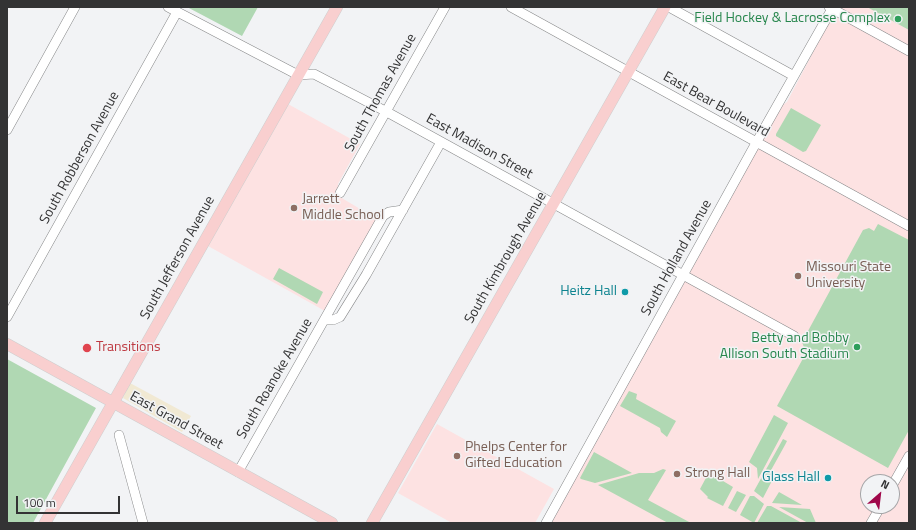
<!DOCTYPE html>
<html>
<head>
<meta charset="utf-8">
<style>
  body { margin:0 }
  #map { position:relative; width:916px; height:530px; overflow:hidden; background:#f2f3f5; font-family:"Titillium Web",sans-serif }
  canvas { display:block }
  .frame { position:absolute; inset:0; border:8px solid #333334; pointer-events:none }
  .north { position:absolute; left:860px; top:474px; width:40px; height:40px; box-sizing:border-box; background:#f2f3f5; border:1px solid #a6a6a8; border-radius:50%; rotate:28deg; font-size:11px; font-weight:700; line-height:16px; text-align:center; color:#333334 }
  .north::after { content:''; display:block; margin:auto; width:14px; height:18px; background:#a0074a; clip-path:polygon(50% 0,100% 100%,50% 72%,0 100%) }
  .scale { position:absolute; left:16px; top:496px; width:104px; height:18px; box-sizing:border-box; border:2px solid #333334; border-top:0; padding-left:5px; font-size:12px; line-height:14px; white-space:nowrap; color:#333334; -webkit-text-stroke:3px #f2f3f5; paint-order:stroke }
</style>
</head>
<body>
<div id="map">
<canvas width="916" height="530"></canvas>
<div class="frame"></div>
<div class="north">N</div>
<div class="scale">100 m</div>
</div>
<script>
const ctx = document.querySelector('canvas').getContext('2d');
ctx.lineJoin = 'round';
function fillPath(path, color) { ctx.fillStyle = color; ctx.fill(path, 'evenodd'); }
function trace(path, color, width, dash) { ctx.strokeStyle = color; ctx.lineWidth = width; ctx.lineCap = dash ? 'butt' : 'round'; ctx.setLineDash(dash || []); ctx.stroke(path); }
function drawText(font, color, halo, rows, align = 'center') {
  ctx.font = font + ' "Titillium Web",sans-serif'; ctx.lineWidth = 3; ctx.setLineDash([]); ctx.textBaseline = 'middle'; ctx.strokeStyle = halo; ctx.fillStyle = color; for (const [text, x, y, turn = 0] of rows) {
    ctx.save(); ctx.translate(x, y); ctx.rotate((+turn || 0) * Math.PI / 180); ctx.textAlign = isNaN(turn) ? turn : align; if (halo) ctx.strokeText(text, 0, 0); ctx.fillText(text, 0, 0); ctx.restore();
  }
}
const commercial = new Path2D(`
  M 130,383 L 191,416 L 182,432 L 123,398 Z`);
const education = new Path2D(`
  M 839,7 L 909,7 L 909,523 L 550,523 L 781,106 L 787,102 L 831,18 ZM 868,482 L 892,482 L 892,506 L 868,506 Z
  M 288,104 L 360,144 L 338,184 L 340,197 L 377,219 L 325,311 L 208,246 Z
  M 437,424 L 554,489 L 535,523 L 452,523 L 398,493 Z`);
const green = new Path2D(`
  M 187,7 L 258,7 L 242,36 Z
  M 867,7 L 909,7 L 909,30 Z
  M 791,108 L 821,125 L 806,151 L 803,152 L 776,136 L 776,134 Z
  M 878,224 L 909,240 L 909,430 L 888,468 L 777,406 L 806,353 L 802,342 L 863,230 L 869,228 L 874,231 Z
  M 279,268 L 323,292 L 317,304 L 273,279 Z
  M 7,359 L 96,408 L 33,523 L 7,523 Z
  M 629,391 L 637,394 L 636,399 L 676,421 L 667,437 L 661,432 L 660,428 L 620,406 Z
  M 774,415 L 788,423 L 758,479 L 757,468 L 749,462 Z
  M 783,439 L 787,441 L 785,445 L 770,472 L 775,475 L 763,498 L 754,491 Z
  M 594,452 L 632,473 L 595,483 L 581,479 L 580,478 Z
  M 663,469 L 666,470 L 648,500 L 691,523 L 668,523 L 598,485 L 639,473 L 654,473 Z
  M 707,476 L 718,478 L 733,487 L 723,506 L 707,498 L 708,497 L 700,489 Z
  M 737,491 L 746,495 L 736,512 L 728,508 Z
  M 779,492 L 802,505 L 772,503 Z
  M 750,496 L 754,496 L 764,504 L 754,523 L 740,515 Z
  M 767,506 L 771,506 L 802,523 L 757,523 Z
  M 779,507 L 810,509 L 816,523 L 808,523 Z`);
const minor = new Path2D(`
  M 168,7 L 298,75 L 314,74 L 387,112 L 794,336
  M 511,7 L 909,226
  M 669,7 L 794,76
  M 829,7 L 909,51
  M 7,130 L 75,7
  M 340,193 L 445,7
  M 7,317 L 177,12
  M 325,320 L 333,320 L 340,317 L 366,275 L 441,142
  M 119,435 L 143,523
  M 238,472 L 383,216 L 389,212 L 403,210
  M 892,486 L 909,456
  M 546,523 L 756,143 L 833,7
  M 871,523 L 881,506`);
const major = new Path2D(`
  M 7,344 L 332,523
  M 45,523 L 337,7
  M 372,523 L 665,7`);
const markers = [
  [898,19,4,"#2e9e5b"],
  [294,208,4,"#8d6e63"],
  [798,276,4,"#8d6e63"],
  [625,292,4,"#0f9aa8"],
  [857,347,4,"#2e9e5b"],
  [87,348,5,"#e0444e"],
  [457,456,4,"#8d6e63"],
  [677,474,4,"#8d6e63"],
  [828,478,4,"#0f9aa8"]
];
const leisureNames = [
  ["Field Hockey & Lacrosse Complex",890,19],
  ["Betty and Bobby",849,339],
  ["Allison South Stadium",849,355]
];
const streetNames = [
  ["South Thomas Avenue",381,93,-61],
  ["East Bear Boulevard",716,105,29],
  ["East Madison Street",479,147,29],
  ["South Robberson Avenue",80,158,-61],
  ["South Jefferson Avenue",178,258,-61],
  ["South Kimbrough Avenue",506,258,-60],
  ["South Holland Avenue",677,258,-61],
  ["South Roanoke Avenue",275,379,-60],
  ["East Grand Street",176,421,29]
];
const educationNames = [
  ["Jarrett",302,200],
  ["Middle School",302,216],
  ["Missouri State",806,268],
  ["University",806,284],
  ["Phelps Center for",465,448],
  ["Gifted Education",465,464],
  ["Strong Hall",685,474]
];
const cultureNames = [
  ["Heitz Hall",617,292],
  ["Glass Hall",820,478]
];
const healthNames = [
  ["Transitions",96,348]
];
fillPath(commercial, '#f1e9d3');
fillPath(education, '#fde2e2');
fillPath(green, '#b0d8b3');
trace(minor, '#878889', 10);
trace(major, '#cecece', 12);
trace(minor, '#fff', 9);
trace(major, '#f9cfcf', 11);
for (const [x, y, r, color] of markers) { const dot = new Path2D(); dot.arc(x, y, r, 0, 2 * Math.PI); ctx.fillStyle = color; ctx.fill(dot); trace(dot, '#f2f3f5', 1.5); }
drawText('14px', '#27864d', '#f2f3f5', leisureNames, 'right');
drawText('14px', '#333334', '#f2f3f5', streetNames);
drawText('14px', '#785e54', '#f2f3f5', educationNames, 'left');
drawText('14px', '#0d838f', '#f2f3f5', cultureNames, 'right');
drawText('14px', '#be3a42', '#f2f3f5', healthNames, 'left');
</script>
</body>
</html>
